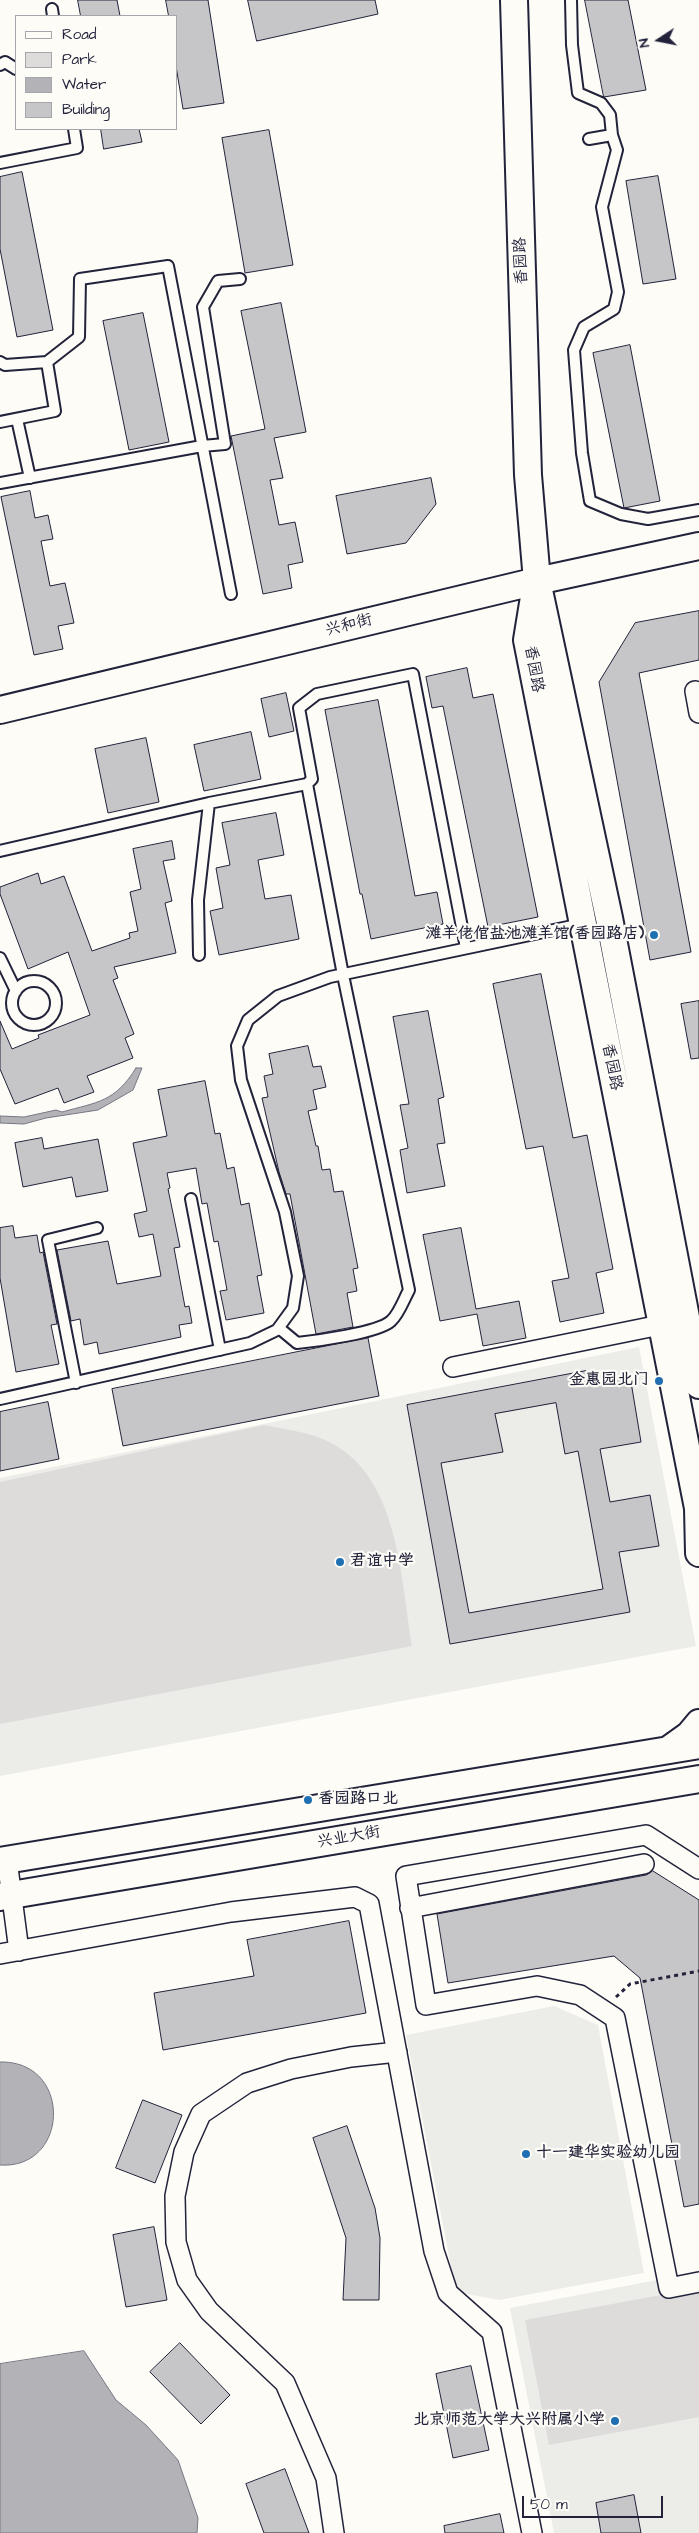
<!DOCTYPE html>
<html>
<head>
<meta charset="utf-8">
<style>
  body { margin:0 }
  #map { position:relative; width:699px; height:2533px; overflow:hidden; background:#fdfcf7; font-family:"Architects Daughter",sans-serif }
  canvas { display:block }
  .legend { position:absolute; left:15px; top:15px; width:162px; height:115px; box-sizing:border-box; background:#fdfcf7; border:1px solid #a5a5ac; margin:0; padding:6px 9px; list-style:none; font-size:15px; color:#22223b }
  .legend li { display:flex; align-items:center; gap:10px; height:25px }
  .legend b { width:25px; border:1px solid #a5a5ac }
  .north { position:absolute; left:634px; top:15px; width:50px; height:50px; -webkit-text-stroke:4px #fdfcf7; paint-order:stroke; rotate:259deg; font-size:14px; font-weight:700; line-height:20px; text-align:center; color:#22223b }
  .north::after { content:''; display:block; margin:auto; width:18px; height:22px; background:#22223b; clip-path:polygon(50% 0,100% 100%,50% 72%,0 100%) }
  .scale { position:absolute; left:522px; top:2496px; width:141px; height:22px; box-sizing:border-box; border:2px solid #22223b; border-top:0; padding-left:6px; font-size:15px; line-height:18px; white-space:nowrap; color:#22223b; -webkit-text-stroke:4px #fdfcf7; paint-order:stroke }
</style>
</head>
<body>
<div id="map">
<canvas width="699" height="2533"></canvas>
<ul class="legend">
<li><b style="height:6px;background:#fdfcf7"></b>Road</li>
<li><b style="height:14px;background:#dddcdb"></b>Park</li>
<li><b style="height:14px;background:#b2b2b7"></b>Water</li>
<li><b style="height:14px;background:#c6c6c8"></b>Building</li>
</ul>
<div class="north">N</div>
<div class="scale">50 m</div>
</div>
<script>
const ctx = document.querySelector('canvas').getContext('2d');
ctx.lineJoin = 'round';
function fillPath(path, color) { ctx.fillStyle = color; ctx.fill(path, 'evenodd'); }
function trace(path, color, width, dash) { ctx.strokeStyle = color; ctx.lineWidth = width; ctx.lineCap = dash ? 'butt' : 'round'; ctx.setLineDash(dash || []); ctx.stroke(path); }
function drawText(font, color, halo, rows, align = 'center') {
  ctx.font = font + ' "Architects Daughter","LXGW WenKai TC",sans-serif'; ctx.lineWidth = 4.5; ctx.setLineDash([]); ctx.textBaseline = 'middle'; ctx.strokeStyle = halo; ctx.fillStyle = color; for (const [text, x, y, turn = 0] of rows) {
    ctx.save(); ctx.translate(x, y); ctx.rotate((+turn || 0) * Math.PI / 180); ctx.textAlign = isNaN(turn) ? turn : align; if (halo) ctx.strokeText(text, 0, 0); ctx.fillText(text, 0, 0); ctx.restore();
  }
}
const built = new Path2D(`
  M 639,1347 L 696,1646 L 0,1776 L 0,1478 Z
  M 554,2006 L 598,2025 L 644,2273 L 499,2300 L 456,2292 L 406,2035 Z
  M 699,2272 L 699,2533 L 554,2533 L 510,2308 Z`);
const green = new Path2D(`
  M 264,1425 C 287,1430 313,1432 333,1444 C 399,1480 401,1580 412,1646 L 0,1724 L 0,1482 Z
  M 699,2288 L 699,2417 L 549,2445 L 525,2320 Z`);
const water = new Path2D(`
  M 136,1068 L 142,1068 L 133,1090 L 98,1110 L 46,1118 L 24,1124 L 0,1123 L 0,1116 L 24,1117 L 56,1110 L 62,1112 C 98,1102 115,1102 136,1068 Z
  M 0,2062 C 73,2060 70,2170 0,2165 Z
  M 84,2351 L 116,2400 L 146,2425 L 178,2460 L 198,2518 L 197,2533 L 0,2533 L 0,2364 Z`);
const building = new Path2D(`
  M 78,0 L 117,0 L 120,16 L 81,16 Z
  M 166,0 L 208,0 L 224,103 L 183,109 L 176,66 L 176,16 L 169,16 Z
  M 248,0 L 375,0 L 378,14 L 257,41 Z
  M 585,0 L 628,0 L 646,90 L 604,97 Z
  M 101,129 L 139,129 L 142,142 L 104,149 Z
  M 269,130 L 293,265 L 245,273 L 222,138 Z
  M 22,172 L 53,330 L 17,337 L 0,249 L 0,177 Z
  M 658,176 L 676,279 L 643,284 L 626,181 Z
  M 281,303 L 306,432 L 274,438 L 283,478 L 270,480 L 279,525 L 295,522 L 303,562 L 288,565 L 292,588 L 263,594 L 231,436 L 265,429 L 241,311 Z
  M 143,313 L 169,442 L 129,450 L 103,321 Z
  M 630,345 L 660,501 L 624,508 L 593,353 Z
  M 431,478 L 436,504 L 406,543 L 347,554 L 336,496 Z
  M 30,491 L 35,518 L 48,515 L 53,539 L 41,541 L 50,586 L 65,583 L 74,623 L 58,626 L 63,649 L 34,655 L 1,497 Z
  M 699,611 L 699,660 L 639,673 L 691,952 L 650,960 L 599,682 L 635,623 Z
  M 467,668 L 473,698 L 493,694 L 538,917 L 488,927 L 443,706 L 432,708 L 426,677 Z
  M 286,693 L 294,731 L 269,737 L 261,699 Z
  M 378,700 L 415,896 L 437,892 L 443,924 L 371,939 L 362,894 L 360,894 L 325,710 Z
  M 251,732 L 261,779 L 204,791 L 194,745 Z
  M 146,738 L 159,802 L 108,813 L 95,749 Z
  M 276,813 L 284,855 L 258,860 L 265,899 L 291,895 L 299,939 L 219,955 L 210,911 L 223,908 L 216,868 L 230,865 L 222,823 Z
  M 172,841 L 175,859 L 163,861 L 172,901 L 165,903 L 176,953 L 114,967 L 118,978 L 113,980 L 134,1034 L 125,1038 L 133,1058 L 87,1076 L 94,1092 L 64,1103 L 58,1088 L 15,1104 L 0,1069 L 0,1021 L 12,1049 L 39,1038 L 38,1035 L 90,1015 L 68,952 L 28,969 L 0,894 L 0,887 L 38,873 L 41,884 L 64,876 L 92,951 L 130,938 L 129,933 L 138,931 L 130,892 L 141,889 L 133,849 Z
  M 541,974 L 573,1138 L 587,1135 L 613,1269 L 596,1273 L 604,1313 L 560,1322 L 552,1281 L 569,1278 L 543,1146 L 526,1149 L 493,984 Z
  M 699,1001 L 699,1058 L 691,1059 L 681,1004 Z
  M 428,1011 L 444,1097 L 438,1099 L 445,1143 L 437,1144 L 445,1186 L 407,1193 L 400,1150 L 408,1148 L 400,1105 L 409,1104 L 393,1017 Z
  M 308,1046 L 313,1067 L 321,1066 L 326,1087 L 313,1090 L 317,1109 L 308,1111 L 316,1146 L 318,1146 L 322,1170 L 330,1169 L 334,1192 L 343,1191 L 358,1268 L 353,1269 L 357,1291 L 347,1293 L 353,1327 L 316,1334 L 290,1194 L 286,1194 L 279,1172 L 262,1098 L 268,1097 L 264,1076 L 273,1074 L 269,1054 Z
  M 205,1081 L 215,1134 L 220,1133 L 227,1169 L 234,1167 L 241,1205 L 249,1203 L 262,1275 L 257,1276 L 264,1313 L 226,1320 L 220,1291 L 227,1290 L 218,1241 L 214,1242 L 207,1203 L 202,1204 L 196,1168 L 167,1173 L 170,1188 L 168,1189 L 180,1247 L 174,1248 L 185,1307 L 189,1306 L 192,1323 L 179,1325 L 181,1337 L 99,1354 L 97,1342 L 84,1345 L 80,1319 L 71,1321 L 57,1250 L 108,1241 L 117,1284 L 161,1276 L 153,1234 L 139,1237 L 134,1214 L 147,1211 L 133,1143 L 167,1136 L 158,1090 Z
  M 42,1138 L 44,1149 L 98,1139 L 108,1191 L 76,1197 L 72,1177 L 23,1187 L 15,1143 Z
  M 13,1226 L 15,1238 L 37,1235 L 40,1253 L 43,1252 L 57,1324 L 51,1325 L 59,1364 L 16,1372 L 0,1278 L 0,1228 Z
  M 461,1228 L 476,1309 L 519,1301 L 526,1338 L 483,1346 L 477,1314 L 440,1321 L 423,1235 Z
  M 368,1338 L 379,1396 L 123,1446 L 112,1389 Z
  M 586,1371 L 589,1383 L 630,1376 L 641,1442 L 600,1449 L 610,1502 L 650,1495 L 659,1546 L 619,1552 L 630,1612 L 450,1644 L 407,1405 ZM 556,1403 L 565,1454 L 578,1451 L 603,1589 L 469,1613 L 441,1463 L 503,1452 L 495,1414 Z
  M 48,1402 L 59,1459 L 0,1471 L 0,1412 Z
  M 653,1871 L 699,1900 L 699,2204 L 684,2207 L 640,1978 L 614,1956 L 448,1983 L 437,1914 L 646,1875 Z
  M 349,1921 L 366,2013 L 163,2050 L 154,1993 L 254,1976 L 247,1940 Z
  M 143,2100 L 182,2115 L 155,2183 L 116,2168 Z
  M 347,2126 L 375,2208 L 380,2238 L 379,2300 L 343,2300 L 346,2238 L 313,2138 Z
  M 154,2227 L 167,2300 L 126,2307 L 113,2235 Z
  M 180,2343 L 230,2395 L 201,2424 L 150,2372 Z
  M 471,2366 L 489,2450 L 453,2458 L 436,2374 Z
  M 285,2469 L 309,2533 L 264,2533 L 246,2484 Z
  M 634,2495 L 641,2533 L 601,2533 L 596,2503 Z
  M 500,2514 L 504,2533 L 445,2533 L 444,2526 Z`);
const path = new Path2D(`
  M 616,1997 L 630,1984 L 699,1971`);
const lane = new Path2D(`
  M 571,0 L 572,45 L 578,93 L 601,103 L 610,115 L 612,135 L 617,150 L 602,207 L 618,292 L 614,309 L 584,327 L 574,350 L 582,453 L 590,501 L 621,514 L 648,519 L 699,510
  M 52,9 L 53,16
  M 0,65 L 5,62 L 16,69
  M 589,139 L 612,135
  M 0,163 L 77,148 L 74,129
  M 0,362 L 5,365 L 47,362 L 79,337 L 80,279 L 168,266 L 231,594
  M 17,419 L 30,478
  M 0,422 L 55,411 L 47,362
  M 0,483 L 202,446 L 225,444 L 203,307 L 218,281 L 240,279
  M 0,851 L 209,803 L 307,784 L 312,779 L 299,708 L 317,694 L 413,674 L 466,948
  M 199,955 L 198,900 L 209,803
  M 0,958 L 16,991
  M12 1003a22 22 0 1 1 44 0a22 22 0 1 1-44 0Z
  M 191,1199 L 220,1350
  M 279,1328 L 297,1343 C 316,1341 378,1333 391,1321 C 399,1314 404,1299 409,1290 L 343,975 L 307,784
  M 76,1383 L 48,1240 L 97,1228
  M 0,1399 L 250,1343 L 277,1330 L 293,1308 L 298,1276 L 285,1212 L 241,1080 L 237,1046 L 248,1020 L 278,996 L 330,977 L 582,924`);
const street = new Path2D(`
  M 695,691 L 699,713
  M 453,1367 L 675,1322
  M 7,1860 L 19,1951
  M 699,1869 L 646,1835 L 406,1876 L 426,2005 L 537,1986 L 580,1995 L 615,2018 L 669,2288 L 699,2282
  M 410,1908 L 644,1864
  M 0,1954 L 231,1912 L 355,1897 L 369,1904 L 434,2251 L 448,2293 L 492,2332 L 532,2533
  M 334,2533 L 326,2478 L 285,2383 L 209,2311 L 187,2280 L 176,2242 L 175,2196 L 184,2152 L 201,2114 L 247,2083 L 291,2069 L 351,2057 L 397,2052`);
const secondary = new Path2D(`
  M 514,0 L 528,475 L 537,581 L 609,918 L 699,1385
  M 534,597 L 527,640 L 698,1508 L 699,1553
  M 0,710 L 537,581 L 699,546
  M 668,1750 L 689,1735 L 699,1723
  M 0,1861 L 699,1745
  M 0,1897 L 699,1779`);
const markers = [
  [654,935,5,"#1f6fb2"],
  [659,1381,5,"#1f6fb2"],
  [340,1562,5,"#1f6fb2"],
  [308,1800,5,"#1f6fb2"],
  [526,2154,5,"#1f6fb2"],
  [615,2421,5,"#1f6fb2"]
];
const streetNames = [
  ["香园路",522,261,-92],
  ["兴和街",349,626,-14],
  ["香园路",533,669,80],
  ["香园路",611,1067,79],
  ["兴业大街",349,1838,-10]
];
const poiNames = [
  ["滩羊佬倌盐池滩羊馆(香园路店)",644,935],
  ["金惠园北门",649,1381],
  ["君谊中学",350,1562,"left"],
  ["香园路口北",318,1800,"left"],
  ["十一建华实验幼儿园",536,2154,"left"],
  ["北京师范大学大兴附属小学",605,2421]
];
fillPath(built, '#ecece9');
fillPath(green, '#dddcdb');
fillPath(water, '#b2b2b7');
trace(water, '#787885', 1);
fillPath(building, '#c6c6c8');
trace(building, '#22223b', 1);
trace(lane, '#22223b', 14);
trace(street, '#22223b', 22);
trace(secondary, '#22223b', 30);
trace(path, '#22223b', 3, [4, 4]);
trace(lane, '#fdfcf7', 10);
trace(street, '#fdfcf7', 19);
trace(secondary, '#fdfcf7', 26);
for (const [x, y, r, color] of markers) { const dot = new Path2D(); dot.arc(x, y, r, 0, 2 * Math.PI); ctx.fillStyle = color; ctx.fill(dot); trace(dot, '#fdfcf7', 2); }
drawText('16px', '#22223b', '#fdfcf7', streetNames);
drawText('bold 16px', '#22223b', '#fdfcf7', poiNames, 'right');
</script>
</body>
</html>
